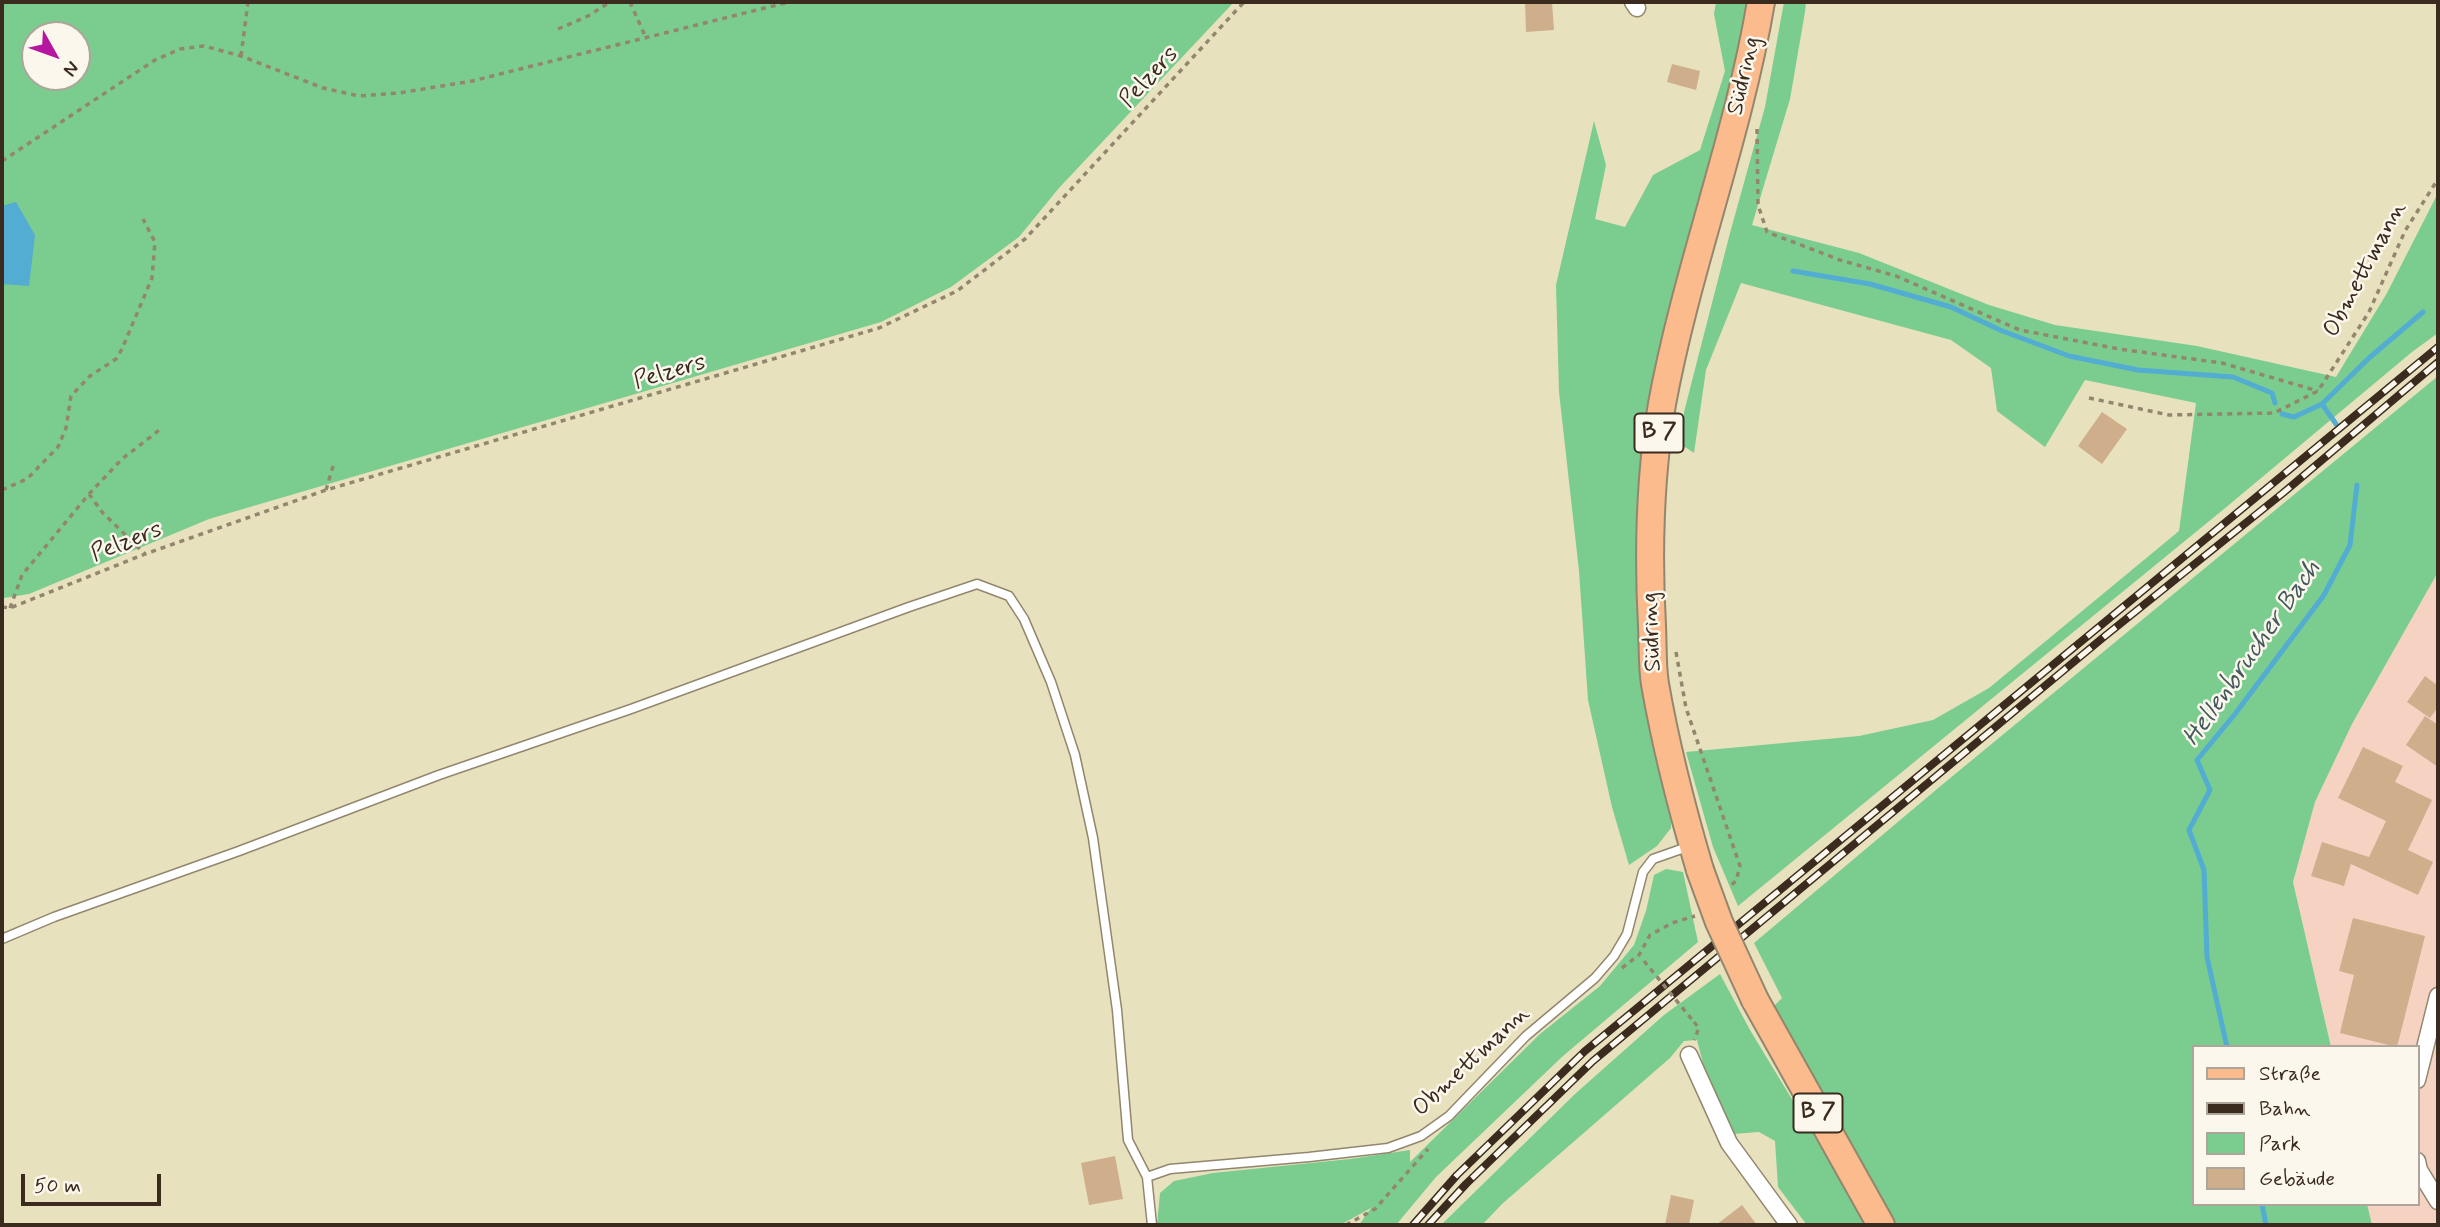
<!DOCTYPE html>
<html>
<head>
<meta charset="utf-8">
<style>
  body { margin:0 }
  #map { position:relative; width:2440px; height:1227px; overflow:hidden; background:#e8e1bd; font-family:Mynerve,sans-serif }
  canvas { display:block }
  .frame { position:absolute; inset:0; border:4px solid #3b2a1e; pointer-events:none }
  .legend { position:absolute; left:2192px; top:1045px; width:228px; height:161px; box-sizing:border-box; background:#fbf7ec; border:2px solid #aea59a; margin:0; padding:9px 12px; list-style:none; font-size:21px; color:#3b2a1e }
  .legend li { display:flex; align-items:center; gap:14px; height:35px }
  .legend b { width:35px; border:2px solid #aea59a }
  .north { position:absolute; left:21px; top:21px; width:70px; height:70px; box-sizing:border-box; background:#fbf7ec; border:2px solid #aea59a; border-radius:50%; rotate:130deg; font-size:19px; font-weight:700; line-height:28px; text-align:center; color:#3b2a1e }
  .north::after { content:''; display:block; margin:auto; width:24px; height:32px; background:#b5179e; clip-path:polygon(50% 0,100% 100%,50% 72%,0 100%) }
  .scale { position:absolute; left:21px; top:1174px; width:140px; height:32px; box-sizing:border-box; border:4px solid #3b2a1e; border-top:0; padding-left:9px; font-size:21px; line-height:24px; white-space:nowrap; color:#3b2a1e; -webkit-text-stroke:5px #fbf7ec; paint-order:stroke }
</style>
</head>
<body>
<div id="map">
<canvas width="2440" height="1227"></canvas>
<div class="frame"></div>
<ul class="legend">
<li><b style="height:9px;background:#fbbb8d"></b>Straße</li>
<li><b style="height:9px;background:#3b2a1e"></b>Bahn</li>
<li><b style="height:19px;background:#7acd8f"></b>Park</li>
<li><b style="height:19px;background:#ceae8b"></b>Gebäude</li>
</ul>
<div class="north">N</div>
<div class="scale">50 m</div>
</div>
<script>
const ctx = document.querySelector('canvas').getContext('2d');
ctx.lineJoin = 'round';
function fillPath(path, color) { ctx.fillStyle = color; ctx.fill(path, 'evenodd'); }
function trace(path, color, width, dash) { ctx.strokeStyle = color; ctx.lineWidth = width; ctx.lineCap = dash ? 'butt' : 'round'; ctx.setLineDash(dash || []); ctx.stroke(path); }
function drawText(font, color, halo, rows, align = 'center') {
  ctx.font = font + ' Mynerve,sans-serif'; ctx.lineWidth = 5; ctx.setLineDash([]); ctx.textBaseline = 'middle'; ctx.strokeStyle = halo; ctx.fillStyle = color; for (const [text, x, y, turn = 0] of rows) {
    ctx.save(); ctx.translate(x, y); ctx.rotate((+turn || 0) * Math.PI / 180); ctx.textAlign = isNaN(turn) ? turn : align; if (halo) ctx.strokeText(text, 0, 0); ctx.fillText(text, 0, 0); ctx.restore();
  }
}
const built = new Path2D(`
  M 2438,572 L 2438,1225 L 2372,1225 L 2367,1204 L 2417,1204 L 2417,1047 L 2331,1047 L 2293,882 L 2315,802 L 2352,724 Z`);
const green = new Path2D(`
  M 2,2 L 1234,2 L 1059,188 L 1019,237 L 951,287 L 881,322 L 209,519 L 29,594 L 4,598 L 2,598 ZM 35,35 L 77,35 L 77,77 L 35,77 Z
  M 1716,2 L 1749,2 L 1744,38 L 1652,398 L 1657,746 L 1671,816 L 1671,828 L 1657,846 L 1629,865 L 1612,807 L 1588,700 L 1579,571 L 1559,392 L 1556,285 L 1594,121 L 1606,165 L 1595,219 L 1625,227 L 1653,175 L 1700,150 L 1725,71 L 1714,14 Z
  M 1784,2 L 1806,2 L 1805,12 L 1790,99 L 1752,225 L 1859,253 L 1989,305 L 2055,325 L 2197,346 L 2336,377 L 2387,293 L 2438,193 L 2438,333 L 2412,352 L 2224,509 L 1738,906 L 1713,847 L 1686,752 L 1859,736 L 1933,720 L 1989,688 L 2179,531 L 2196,403 L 2085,380 L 2045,447 L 1997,411 L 1991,368 L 1951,340 L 1741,283 L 1706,370 L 1694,453 L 1682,445 L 1684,412 L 1730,233 L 1765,107 Z
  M 2438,376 L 2438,572 L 2352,724 L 2315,802 L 2293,882 L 2331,1047 L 2193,1047 L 2193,1204 L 2367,1204 L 2372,1225 L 1896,1225 L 1821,1097 L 1772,1008 L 1782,998 L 1754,943 L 1943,784 Z
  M 1666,869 L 1683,872 L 1698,942 L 1563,1056 L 1436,1177 L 1396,1225 L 1359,1225 L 1371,1208 L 1340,1225 L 1157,1225 L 1160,1193 L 1174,1181 L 1213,1173 L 1350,1159 L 1410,1150 L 1410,1162 L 1540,1034 L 1600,986 L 1634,945 L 1646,911 L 1654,875 Z
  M 1720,974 L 1750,1030 L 1868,1225 L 1807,1225 L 1778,1187 L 1775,1141 L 1759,1132 L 1733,1134 L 1707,1079 L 1697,1040 L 1684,1041 L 1670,1058 L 1502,1204 L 1482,1225 L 1441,1225 L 1575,1094 L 1664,1015 Z`);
const water = new Path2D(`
  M 16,202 L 35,235 L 29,286 L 2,284 L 2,206 Z`);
const stream = new Path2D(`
  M 1793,271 L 1870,284 L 1951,307 L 2000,330 L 2069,356 L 2138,370 L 2233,377 L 2272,393 L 2275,403
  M 2282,414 L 2294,417 L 2322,404
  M 2336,424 L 2322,404 L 2369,358 L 2423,312
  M 2227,1047 L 2207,957 L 2204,870 L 2189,830 L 2210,790 L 2197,760 L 2235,714 L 2324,595 L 2350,545 L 2357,485
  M 2262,1204 L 2266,1225`);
const building = new Path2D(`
  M 1525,2 L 1552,2 L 1554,30 L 1526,32 Z
  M 1672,64 L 1700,71 L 1696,90 L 1667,82 Z
  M 2102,412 L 2127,429 L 2102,464 L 2078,446 Z
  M 2425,676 L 2438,686 L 2438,707 L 2430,718 L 2407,702 Z
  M 2425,716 L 2438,725 L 2438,767 L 2406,745 Z
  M 2363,747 L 2403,766 L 2395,782 L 2432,800 L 2408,850 L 2433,862 L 2418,895 L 2351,864 L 2344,886 L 2311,876 L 2322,842 L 2369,857 L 2386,821 L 2338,798 Z
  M 2353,918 L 2425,936 L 2397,1047 L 2340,1033 L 2354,975 L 2339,971 Z
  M 1115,1156 L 1123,1199 L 1089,1205 L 1081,1163 Z
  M 1671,1195 L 1694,1200 L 1689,1225 L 1665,1225 Z
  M 1742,1205 L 1757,1225 L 1716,1225 Z`);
const path = new Path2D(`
  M 630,2 L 646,38
  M 558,29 L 588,16 L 610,2
  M 241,56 L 248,2
  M 1757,129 L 1758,205 L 1767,232 L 1840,260 L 1896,276 L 2020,330 L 2119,349 L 2222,363 L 2318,391
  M 2,161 L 155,60 L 180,49 L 204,46 L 241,56 L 323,88 L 359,96 L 399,93 L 472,81 L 789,2
  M 2089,398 L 2169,415 L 2274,413 L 2318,391 L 2369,312 L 2405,231 L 2438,179
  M 2,490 L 27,479 L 58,447 L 66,428 L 71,396 L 90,376 L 116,359 L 122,349 L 152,278 L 155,242 L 143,219
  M 326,490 L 334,463
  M 89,494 L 102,512 L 145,554
  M 2,607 L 10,608 L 145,554 L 326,490 L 879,328 L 957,291 L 1025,239 L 1244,2
  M 10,608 L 22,575 L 89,494 L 122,459 L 162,428
  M 1676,652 L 1686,708 L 1740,866 L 1736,881 L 1730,886
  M 1622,968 L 1639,955 L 1650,935 L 1672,923 L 1695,916
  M 1694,1022 L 1699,1028 L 1694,1040
  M 1346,1225 L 1375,1209 L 1428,1149`);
const service = new Path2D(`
  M 2,939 L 54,917 L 239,851 L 439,775 L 631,709 L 909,607 L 977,584 L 1009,596 L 1024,619 L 1051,682 L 1075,755 L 1093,838 L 1117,1010 L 1128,1140 L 1147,1177 L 1152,1225
  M 1147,1177 L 1170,1169 L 1309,1157 L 1388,1148 L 1421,1136 L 1449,1116 L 1526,1036 L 1595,978 L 1614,956 L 1627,934 L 1643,872 L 1653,859 L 1690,846`);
const minor = new Path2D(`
  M 1633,2 L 1637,8
  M 1689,1055 L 1729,1143 L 1789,1225
  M 2417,1080 L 2438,996
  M 2417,1161 L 2419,1170 L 2438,1201`);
const primary = new Path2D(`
  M 1700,870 C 1682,809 1666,747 1655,684 C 1652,666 1653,645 1652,626 C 1648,553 1650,476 1662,404 C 1687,268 1738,138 1761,2
  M 1755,1000 L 1881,1225`);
const rail = new Path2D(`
  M 1413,1225 L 1457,1175 L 1585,1051 L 2438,347
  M 1428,1225 L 1466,1184 L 1593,1061 L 2105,636 L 2283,493 L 2438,362`);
const pathBridge = new Path2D(`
  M 1644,961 L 1694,1022`);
const primaryBridge = new Path2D(`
  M 1700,870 L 1719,922 L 1755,1000`);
const shields = [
  [1659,433,49],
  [1818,1113,49]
];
const shieldNames = [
  ["B 7",1659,433],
  ["B 7",1818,1113]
];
const streetNames = [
  ["Südring",1745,76,-77],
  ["Pelzers",1150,78,-47],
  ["Obmettmann",2366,270,-62],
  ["Pelzers",670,373,-16],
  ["Pelzers",127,543,-21],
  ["Südring",1653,632,-93],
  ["Obmettmann",1472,1062,-43]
];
const waterNames = [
  ["Hellenbrucher Bach",2253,654,-55]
];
fillPath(built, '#f6d2c3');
fillPath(green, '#7acd8f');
fillPath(water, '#53acd1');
trace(stream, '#53acd1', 5);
fillPath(building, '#ceae8b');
trace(service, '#92866e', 11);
trace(minor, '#92866e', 19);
trace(primary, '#92866e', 30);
trace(path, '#92866e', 3.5, [5, 5]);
trace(service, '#fff', 8);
trace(minor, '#fff', 16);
trace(primary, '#fbbb8d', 26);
trace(rail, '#3b2a1e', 8);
trace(rail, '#fbf7ec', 5, [16]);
trace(primaryBridge, '#92866e', 30, []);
trace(pathBridge, '#92866e', 3.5, [5, 5]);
trace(primaryBridge, '#fbbb8d', 26);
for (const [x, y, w] of shields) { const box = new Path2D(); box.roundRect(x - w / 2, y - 19.5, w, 39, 5); ctx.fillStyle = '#fbf7ec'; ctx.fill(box); trace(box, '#3b2a1e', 2); }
drawText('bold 23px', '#3b2a1e', null, shieldNames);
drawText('24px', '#3b2a1e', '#fbf7ec', streetNames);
drawText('italic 26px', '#43585d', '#fbf7ec', waterNames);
</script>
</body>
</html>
